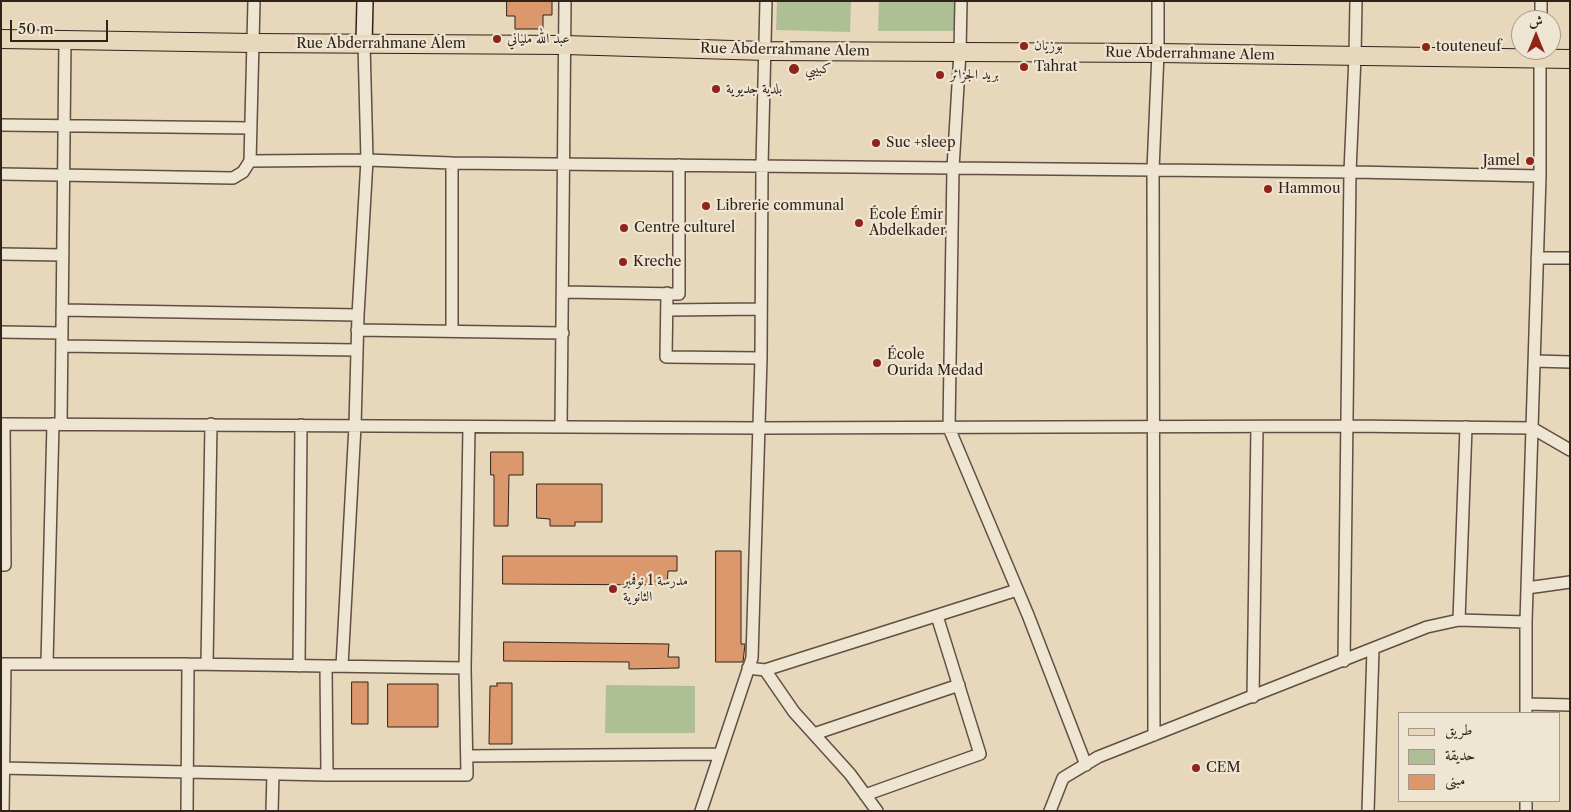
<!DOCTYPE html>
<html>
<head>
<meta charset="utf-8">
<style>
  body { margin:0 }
  #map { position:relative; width:1571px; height:812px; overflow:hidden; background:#e7d7bb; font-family:"Libre Caslon Text",Amiri,serif }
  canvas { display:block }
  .frame { position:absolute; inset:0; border:2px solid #33221a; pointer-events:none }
  .legend { position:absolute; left:1398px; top:712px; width:162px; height:90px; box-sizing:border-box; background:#efe5d3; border:1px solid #a49789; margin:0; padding:6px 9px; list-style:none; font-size:15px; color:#33221a }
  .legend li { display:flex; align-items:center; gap:10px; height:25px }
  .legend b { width:25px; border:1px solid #a49789 }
  .north { position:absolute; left:1511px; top:10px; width:50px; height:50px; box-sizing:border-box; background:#efe5d3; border:1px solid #a49789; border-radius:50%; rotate:0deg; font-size:14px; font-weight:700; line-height:20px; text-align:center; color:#33221a }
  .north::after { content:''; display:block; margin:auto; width:18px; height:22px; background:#8f2418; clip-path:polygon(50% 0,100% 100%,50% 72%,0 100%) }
  .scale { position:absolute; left:10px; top:20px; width:98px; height:22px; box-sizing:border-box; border:2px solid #33221a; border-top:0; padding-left:6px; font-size:15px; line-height:18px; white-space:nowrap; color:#33221a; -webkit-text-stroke:4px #efe5d3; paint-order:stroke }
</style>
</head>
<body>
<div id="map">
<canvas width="1571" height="812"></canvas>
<div class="frame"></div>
<ul class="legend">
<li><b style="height:6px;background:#e7d7bb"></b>طريق</li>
<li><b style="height:14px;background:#aebf96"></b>حديقة</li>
<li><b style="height:14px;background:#dc986d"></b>مبنى</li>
</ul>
<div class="north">ش</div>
<div class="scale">50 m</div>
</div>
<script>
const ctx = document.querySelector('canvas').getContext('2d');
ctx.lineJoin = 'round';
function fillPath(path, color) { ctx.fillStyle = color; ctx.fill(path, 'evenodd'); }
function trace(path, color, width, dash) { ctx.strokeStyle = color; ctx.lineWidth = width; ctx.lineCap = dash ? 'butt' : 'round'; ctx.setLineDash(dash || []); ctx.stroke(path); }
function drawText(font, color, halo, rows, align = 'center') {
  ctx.font = font + ' "Libre Caslon Text",Amiri,serif'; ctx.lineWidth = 4.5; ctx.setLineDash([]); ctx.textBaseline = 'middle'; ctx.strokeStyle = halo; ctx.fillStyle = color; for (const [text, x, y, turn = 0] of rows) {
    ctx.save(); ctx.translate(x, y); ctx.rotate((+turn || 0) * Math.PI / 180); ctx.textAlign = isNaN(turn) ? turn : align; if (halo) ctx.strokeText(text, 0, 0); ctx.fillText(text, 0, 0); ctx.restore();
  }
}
const green = new Path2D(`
  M 777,1 L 851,1 L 850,32 L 776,30 Z
  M 879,1 L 956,1 L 956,31 L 878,31 Z
  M 606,685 L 695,686 L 695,733 L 605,733 Z`);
const building = new Path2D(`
  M 507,1 L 552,1 L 552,15 L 543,15 L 543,29 L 515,29 L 515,16 L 507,16 Z
  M 491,452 L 523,452 L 523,475 L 509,475 L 508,526 L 494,526 L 494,475 L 491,475 Z
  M 537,484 L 602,484 L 602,522 L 575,522 L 575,526 L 550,526 L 550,519 L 537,518 Z
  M 716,551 L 741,551 L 741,644 L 745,644 L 743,662 L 716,662 Z
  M 503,556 L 677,556 L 677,571 L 668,571 L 667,585 L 503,584 Z
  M 504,642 L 669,644 L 668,657 L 679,657 L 679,668 L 629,669 L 629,662 L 504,661 Z
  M 352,682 L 368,682 L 368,724 L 352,724 Z
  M 497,683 L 512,683 L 512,744 L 489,744 L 490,686 L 497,686 Z
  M 388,684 L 438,684 L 438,727 L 388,727 Z`);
const minor = new Path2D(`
  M 961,1 L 960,52 L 953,168 L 949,428 L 1028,615 L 1086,765
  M 1541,20 L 1541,1
  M 1,125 L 251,128
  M 250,161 L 367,160 L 452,163 L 1354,172 L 1540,176
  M 452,163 L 452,331
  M 1,174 L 233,178 L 243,172 L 250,161 L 254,1
  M 1,254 L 63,255
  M 1537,258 L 1570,258
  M 563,292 L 679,294 L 679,165
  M 667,293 L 666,357 L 761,358
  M 62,310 L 358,315
  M 667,310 L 761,309
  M 357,330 L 563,333
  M 1,332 L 62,333
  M 62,346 L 357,350
  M 1535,361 L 1570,362
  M 1,424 L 759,428 L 1348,426 L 1532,428 L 1540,176 L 1540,53
  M 61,424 L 65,40
  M 561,427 L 565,1
  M 1,565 L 5,565 L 4,424
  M 1527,588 L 1570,582
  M 1459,620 L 1466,427
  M 1344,661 L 1350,172 L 1355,56 L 1356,1
  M 47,663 L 53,424
  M 1,664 L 188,664 L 465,668
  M 207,664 L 211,424
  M 299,666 L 301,425
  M 326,666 L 327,775
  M 342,666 L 355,426 L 358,315 L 367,160 L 364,44
  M 748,668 L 765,670 L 1017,590
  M 765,670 L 794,712 L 850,774 L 877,811
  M 1253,697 L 1257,427
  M 1526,704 L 1570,705
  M 1526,713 L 1526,622 L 1532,428 L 1570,450
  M 814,734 L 959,685
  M 1154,735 L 1153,170 L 1158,53 L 1158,1
  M 467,756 L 719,754
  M 1,768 L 327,775 L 467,775 L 465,668 L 469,427
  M 865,795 L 980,754 L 937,616
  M 3,811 L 5,664
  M 187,811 L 188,664
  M 272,811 L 273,774
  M 701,811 L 752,658 L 761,358 L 762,166 L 766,1
  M 1050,811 L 1063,778 L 1098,757 L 1427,627 L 1459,620 L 1526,622
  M 1368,811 L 1373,649
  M 1526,811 L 1526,801`);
const secondary = new Path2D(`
  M 364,44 L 365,1`);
const primary = new Path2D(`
  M 1,39 L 253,43 L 565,45 L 766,51 L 1158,53 L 1570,59`);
const markers = [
  [497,39,5,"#8f2418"],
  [1024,46,5,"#8f2418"],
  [1426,47,5,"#8f2418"],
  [1024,67,5,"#8f2418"],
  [794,69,6,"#8f2418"],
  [940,75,5,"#8f2418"],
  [716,89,5,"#8f2418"],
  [876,143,5,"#8f2418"],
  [1530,161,5,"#8f2418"],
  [1268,189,5,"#8f2418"],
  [706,206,5,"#8f2418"],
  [859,223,5,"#8f2418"],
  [624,228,5,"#8f2418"],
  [623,262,5,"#8f2418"],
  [877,363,5,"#8f2418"],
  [613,589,5,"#8f2418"],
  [1196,768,5,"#8f2418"]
];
const poiNames = [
  ["عبد الله ملياني",507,39],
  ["بوزيان",1034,46],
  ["touteneuf",1436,47],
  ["Tahrat",1034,67],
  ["كبيبي",805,69],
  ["بريد الجزائر",950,75],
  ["بلدية جديوية",726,89],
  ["Suc +sleep",886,143],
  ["Jamel",1520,161,"right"],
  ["Hammou",1278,189],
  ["Librerie communal",716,206],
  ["École Émir",869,215],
  ["Abdelkader",869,231],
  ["Centre culturel",634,228],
  ["Kreche",633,262],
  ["École",887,355],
  ["Ourida Medad",887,371],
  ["مدرسة 1 نوفمبر",623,581],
  ["الثانوية",623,597],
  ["CEM",1206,768]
];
const streetNames = [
  ["Rue Abderrahmane Alem",381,44],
  ["Rue Abderrahmane Alem",785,50,1],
  ["Rue Abderrahmane Alem",1190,54,1]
];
fillPath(green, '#aebf96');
fillPath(building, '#dc986d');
trace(building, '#33221a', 1);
trace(minor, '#604f42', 14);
trace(secondary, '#33221a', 18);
trace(primary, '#33221a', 20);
trace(minor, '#efe5d3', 11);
trace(secondary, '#efe5d3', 15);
trace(primary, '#e7d7bb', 18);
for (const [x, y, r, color] of markers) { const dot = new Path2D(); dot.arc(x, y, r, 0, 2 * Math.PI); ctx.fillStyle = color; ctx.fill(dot); trace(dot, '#efe5d3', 2); }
drawText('14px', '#33221a', '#efe5d3', poiNames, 'left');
drawText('14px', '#33221a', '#efe5d3', streetNames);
</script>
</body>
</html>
